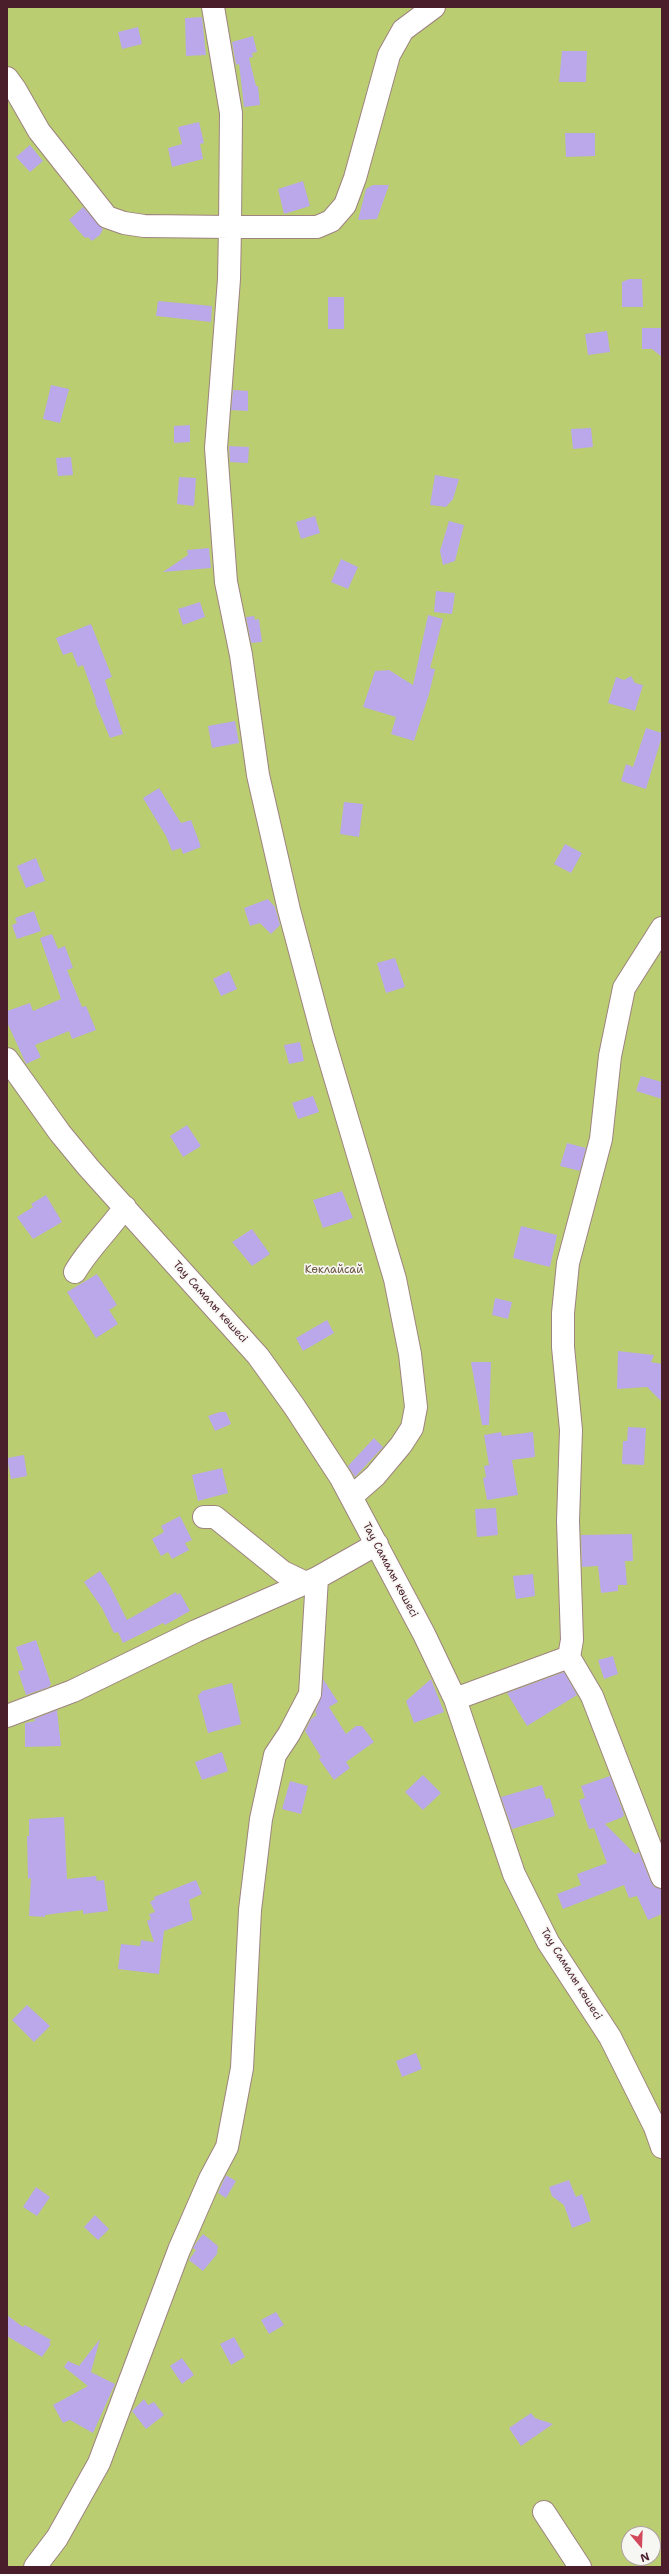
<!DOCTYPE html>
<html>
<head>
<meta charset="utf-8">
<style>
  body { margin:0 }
  #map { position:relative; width:669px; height:2574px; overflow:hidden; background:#f3e7d3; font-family:"Shantell Sans",sans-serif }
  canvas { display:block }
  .frame { position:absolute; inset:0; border:8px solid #4a1f2b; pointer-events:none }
  .north { position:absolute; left:621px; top:2526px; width:40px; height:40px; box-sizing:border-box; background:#f6f6f2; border:1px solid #b1a0a2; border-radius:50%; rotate:161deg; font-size:11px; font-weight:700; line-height:16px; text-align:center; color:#4a1f2b }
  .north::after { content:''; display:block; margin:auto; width:14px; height:18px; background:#d1495b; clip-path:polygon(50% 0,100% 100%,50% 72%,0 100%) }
</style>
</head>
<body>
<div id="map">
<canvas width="669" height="2574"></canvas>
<div class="frame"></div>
<div class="north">N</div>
</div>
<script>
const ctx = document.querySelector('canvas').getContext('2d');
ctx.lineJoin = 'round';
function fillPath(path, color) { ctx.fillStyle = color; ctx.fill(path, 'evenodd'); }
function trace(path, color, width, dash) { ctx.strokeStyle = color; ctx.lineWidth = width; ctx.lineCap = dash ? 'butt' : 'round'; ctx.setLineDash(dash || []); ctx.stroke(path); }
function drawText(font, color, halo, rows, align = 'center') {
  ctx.font = font + ' "Shantell Sans",sans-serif'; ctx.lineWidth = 3.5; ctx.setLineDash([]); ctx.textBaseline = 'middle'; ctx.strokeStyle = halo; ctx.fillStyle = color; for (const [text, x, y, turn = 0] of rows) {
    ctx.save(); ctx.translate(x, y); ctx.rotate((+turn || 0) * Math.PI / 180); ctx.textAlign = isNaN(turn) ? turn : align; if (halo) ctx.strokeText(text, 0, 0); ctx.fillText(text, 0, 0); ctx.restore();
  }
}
const green = new Path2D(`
  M 7,7 L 662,7 L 662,2567 L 7,2567 ZM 629,2534 L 653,2534 L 653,2558 L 629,2558 Z`);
const building = new Path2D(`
  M 202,17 L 206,55 L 186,56 L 185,18 Z
  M 138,27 L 142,44 L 122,49 L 118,32 Z
  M 253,36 L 257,52 L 252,53 L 253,57 L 249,58 L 256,86 L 258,86 L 260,105 L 244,107 L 239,64 L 236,65 L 232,42 Z
  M 562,51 L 587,51 L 586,82 L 559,82 Z
  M 199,122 L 204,143 L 200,144 L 203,159 L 172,167 L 168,148 L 182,144 L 178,127 Z
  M 565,133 L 595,133 L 595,156 L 566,157 Z
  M 30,145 L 43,161 L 30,172 L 16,157 Z
  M 303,181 L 310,206 L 284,214 L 278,189 Z
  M 373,185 L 389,185 L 377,219 L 358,220 L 366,189 Z
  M 83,207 L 103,229 L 100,235 L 92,241 L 88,237 L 85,238 L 69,220 Z
  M 629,279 L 642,279 L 643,307 L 622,307 L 622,282 Z
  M 328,297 L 344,297 L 344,329 L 328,329 Z
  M 158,301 L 212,306 L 211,322 L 156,316 Z
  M 642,328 L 662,328 L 662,357 L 652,349 L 642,349 Z
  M 607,331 L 610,352 L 588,355 L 585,334 Z
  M 51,385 L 69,389 L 60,423 L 43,419 Z
  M 233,390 L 248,391 L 248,411 L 231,410 Z
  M 190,425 L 190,442 L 174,443 L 174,426 Z
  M 591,428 L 593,447 L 573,449 L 571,429 Z
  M 229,446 L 249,447 L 248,463 L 230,462 Z
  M 71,457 L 73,475 L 58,476 L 56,458 Z
  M 435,475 L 459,479 L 453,499 L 446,507 L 430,505 Z
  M 179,477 L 196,478 L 194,506 L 177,504 Z
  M 315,516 L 320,533 L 301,539 L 296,522 Z
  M 449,521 L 464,525 L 455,561 L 443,565 L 440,551 Z
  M 209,548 L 211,568 L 163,572 L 188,555 L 187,550 Z
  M 341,559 L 358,567 L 348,589 L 331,582 Z
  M 436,591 L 455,593 L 452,614 L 434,612 Z
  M 200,602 L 205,617 L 183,625 L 178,609 Z
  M 428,615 L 443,619 L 430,668 L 435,669 L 429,694 L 414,741 L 391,734 L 396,717 L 363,707 L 375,671 L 389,670 L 413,685 Z
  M 254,616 L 255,620 L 259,619 L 262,642 L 251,643 L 246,617 Z
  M 91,624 L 112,677 L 105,680 L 123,734 L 110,738 L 95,702 L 96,701 L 83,665 L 78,667 L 72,652 L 63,655 L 56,638 Z
  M 631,676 L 635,683 L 643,685 L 635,711 L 608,703 L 616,677 L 624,680 Z
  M 235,721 L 239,743 L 212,748 L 208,726 Z
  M 646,728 L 662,733 L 662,736 L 646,789 L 621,781 L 626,764 L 633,767 Z
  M 159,788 L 181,823 L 191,820 L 201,847 L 183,854 L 181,848 L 172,851 L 166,836 L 143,798 Z
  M 344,802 L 363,804 L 359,837 L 340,834 Z
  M 565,844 L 582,853 L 571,873 L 554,864 Z
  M 36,858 L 45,881 L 26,888 L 17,866 Z
  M 268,899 L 275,907 L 280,925 L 271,934 L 260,923 L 250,926 L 244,908 Z
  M 34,911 L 41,931 L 17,939 L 12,925 L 17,923 L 15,918 Z
  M 52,934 L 58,949 L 65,946 L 73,968 L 67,970 L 82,1007 L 86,1006 L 96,1030 L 72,1039 L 69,1031 L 35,1045 L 41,1057 L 26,1064 L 7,1022 L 7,1011 L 30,1003 L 33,1011 L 61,999 L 40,938 Z
  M 395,958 L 405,987 L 386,993 L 377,963 Z
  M 229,971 L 237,989 L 221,996 L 213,979 Z
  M 300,1042 L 304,1061 L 289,1064 L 284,1045 Z
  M 641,1076 L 662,1082 L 662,1099 L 636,1091 Z
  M 313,1096 L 319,1112 L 298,1119 L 292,1103 Z
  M 187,1125 L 201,1146 L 183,1157 L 170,1136 Z
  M 567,1143 L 586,1148 L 580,1171 L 560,1166 Z
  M 342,1191 L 353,1218 L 323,1228 L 313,1200 Z
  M 46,1195 L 62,1222 L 33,1239 L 17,1217 L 33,1207 L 31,1204 Z
  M 521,1226 L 557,1235 L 550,1267 L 513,1258 Z
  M 252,1229 L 270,1254 L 252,1266 L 232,1242 Z
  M 97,1274 L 117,1305 L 109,1310 L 118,1324 L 96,1338 L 67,1292 Z
  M 495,1298 L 512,1302 L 508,1319 L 492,1315 Z
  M 327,1320 L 334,1333 L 303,1351 L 296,1338 Z
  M 618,1351 L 654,1355 L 651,1362 L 662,1364 L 662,1402 L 647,1387 L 617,1389 Z
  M 471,1362 L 491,1362 L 489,1425 L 482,1425 Z
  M 220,1412 L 226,1412 L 231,1424 L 215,1431 L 208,1416 Z
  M 628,1427 L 646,1428 L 644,1465 L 622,1464 L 623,1441 L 627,1441 Z
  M 501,1432 L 502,1436 L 533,1432 L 535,1457 L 512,1460 L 518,1495 L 487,1500 L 483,1478 L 486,1477 L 484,1466 L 489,1465 L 484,1435 Z
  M 374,1438 L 383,1447 L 355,1477 L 348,1466 Z
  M 24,1455 L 27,1476 L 11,1479 L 7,1458 Z
  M 222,1468 L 228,1493 L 198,1501 L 192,1475 Z
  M 496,1508 L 498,1535 L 477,1537 L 475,1509 Z
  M 180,1516 L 192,1540 L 185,1543 L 189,1550 L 172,1559 L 168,1552 L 161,1556 L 152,1539 L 164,1532 L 161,1526 Z
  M 632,1534 L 633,1561 L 625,1561 L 627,1585 L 618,1585 L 618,1591 L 601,1593 L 598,1566 L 582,1567 L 581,1535 Z
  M 100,1571 L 110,1586 L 127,1620 L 176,1592 L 177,1595 L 180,1593 L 190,1611 L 165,1625 L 163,1623 L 123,1643 L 118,1632 L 114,1633 L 102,1608 L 84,1582 Z
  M 533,1574 L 535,1596 L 516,1599 L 513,1576 Z
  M 36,1640 L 51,1684 L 49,1687 L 26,1695 L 18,1671 L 24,1670 L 16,1647 Z
  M 613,1656 L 618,1674 L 604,1679 L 598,1660 Z
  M 564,1672 L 577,1695 L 527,1726 L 507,1693 Z
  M 323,1679 L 338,1702 L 329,1707 L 346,1734 L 356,1726 L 362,1726 L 374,1742 L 346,1762 L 350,1768 L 334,1780 L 319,1759 L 321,1757 L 305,1731 L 311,1719 L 317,1715 L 315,1712 L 322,1695 Z
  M 431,1679 L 444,1712 L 414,1723 L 406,1701 Z
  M 232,1683 L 241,1724 L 208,1733 L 198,1696 L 202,1691 Z
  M 57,1710 L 61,1746 L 25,1747 L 25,1723 L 35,1721 L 34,1719 Z
  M 222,1752 L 228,1771 L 202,1780 L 195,1762 Z
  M 423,1775 L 441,1793 L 423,1810 L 405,1792 Z
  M 610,1776 L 624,1814 L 623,1817 L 605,1824 L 635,1854 L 639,1852 L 651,1882 L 654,1887 L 662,1889 L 662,1914 L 648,1920 L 637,1896 L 629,1898 L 624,1885 L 563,1909 L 557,1894 L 581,1885 L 577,1874 L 607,1863 L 594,1828 L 589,1829 L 579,1800 L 585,1798 L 581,1786 Z
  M 290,1781 L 308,1786 L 301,1814 L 282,1809 Z
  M 542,1785 L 546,1799 L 550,1798 L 555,1816 L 512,1829 L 501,1797 Z
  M 64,1817 L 67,1879 L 96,1876 L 97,1881 L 104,1880 L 108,1911 L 83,1914 L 83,1910 L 45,1915 L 45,1917 L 29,1916 L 31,1878 L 28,1879 L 27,1836 L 29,1836 L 29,1819 Z
  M 196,1880 L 202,1894 L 189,1900 L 193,1920 L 164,1931 L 159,1974 L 118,1969 L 121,1944 L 140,1946 L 141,1940 L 154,1942 L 147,1921 L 151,1919 L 149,1914 L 155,1912 L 150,1902 L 155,1899 L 154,1897 Z
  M 27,2005 L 50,2026 L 34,2042 L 12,2020 Z
  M 416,2053 L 422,2069 L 402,2077 L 396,2061 Z
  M 226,2175 L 236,2181 L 226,2198 L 218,2193 Z
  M 569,2180 L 576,2197 L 582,2194 L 591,2221 L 572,2228 L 564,2205 L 552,2196 L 549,2187 Z
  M 36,2187 L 50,2197 L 37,2216 L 23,2207 Z
  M 95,2215 L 109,2229 L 98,2240 L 84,2227 Z
  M 203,2234 L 218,2246 L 217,2254 L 203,2271 L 189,2260 L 196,2250 L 193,2248 L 196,2243 Z
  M 276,2312 L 284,2325 L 269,2334 L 261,2320 Z
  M 7,2315 L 23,2327 L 25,2325 L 51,2340 L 49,2343 L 51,2344 L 42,2357 L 7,2336 Z
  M 234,2337 L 245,2357 L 231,2365 L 220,2344 Z
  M 100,2339 L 91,2372 L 115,2384 L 93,2433 L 70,2420 L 63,2423 L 53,2405 L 88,2386 L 64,2367 L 68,2361 L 79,2366 Z
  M 182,2358 L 194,2375 L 182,2384 L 170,2366 Z
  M 144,2399 L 148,2405 L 154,2402 L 164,2415 L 146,2429 L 132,2411 Z
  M 531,2413 L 535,2418 L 553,2424 L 521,2446 L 509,2428 Z`);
const minor = new Path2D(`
  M 7,78 L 15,89 L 39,131 L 107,217 L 124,223 L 144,226 L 230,227 L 231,113 L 213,7
  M 7,1059 L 60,1133 L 88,1167 L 258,1356 L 294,1406 L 341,1478 L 424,1634 L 455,1699 L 514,1874 L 548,1942 L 610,2037 L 655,2127 L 662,2147
  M 75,1272 C 89,1248 109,1230 125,1207
  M 351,1497 L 375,1476 L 401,1445 L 412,1428 L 416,1407 L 410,1354 L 395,1279 L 323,1037 L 289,910 L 258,775 L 241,655 L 226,582 L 216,448 L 229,279 L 230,227 L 317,227 L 331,221 L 345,205 L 355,178 L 389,55 L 403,30 L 434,7
  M 204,1517 L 215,1517 L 283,1572 L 306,1583
  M 569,1657 L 592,1696 L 662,1877
  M 455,1699 L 569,1657 L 572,1640 L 568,1521 L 571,1430 L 563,1347 L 563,1313 L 568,1263 L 601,1139 L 610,1056 L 624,988 L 662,928
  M 7,1716 L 73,1691 L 196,1631 L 317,1578 L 377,1544
  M 544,2512 L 580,2567
  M 35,2567 L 57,2538 L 99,2463 L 179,2250 L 210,2179 L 227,2147 L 242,2068 L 250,1910 L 261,1819 L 275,1755 L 289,1734 L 310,1694 L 317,1578`);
const parkNames = [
  ["Көклайсай",334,1270]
];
const streetNames = [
  ["Тау Самалы көшесі",210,1302,48],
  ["Тау Самалы көшесі",390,1570,62],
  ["Тау Самалы көшесі",571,1974,58]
];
fillPath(green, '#bace71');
fillPath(building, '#baa8ea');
trace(minor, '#9e837f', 24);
trace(minor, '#fff', 22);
drawText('11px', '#6c5440', '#f6f6f2', parkNames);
drawText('11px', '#4a1f2b', '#f6f6f2', streetNames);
</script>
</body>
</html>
